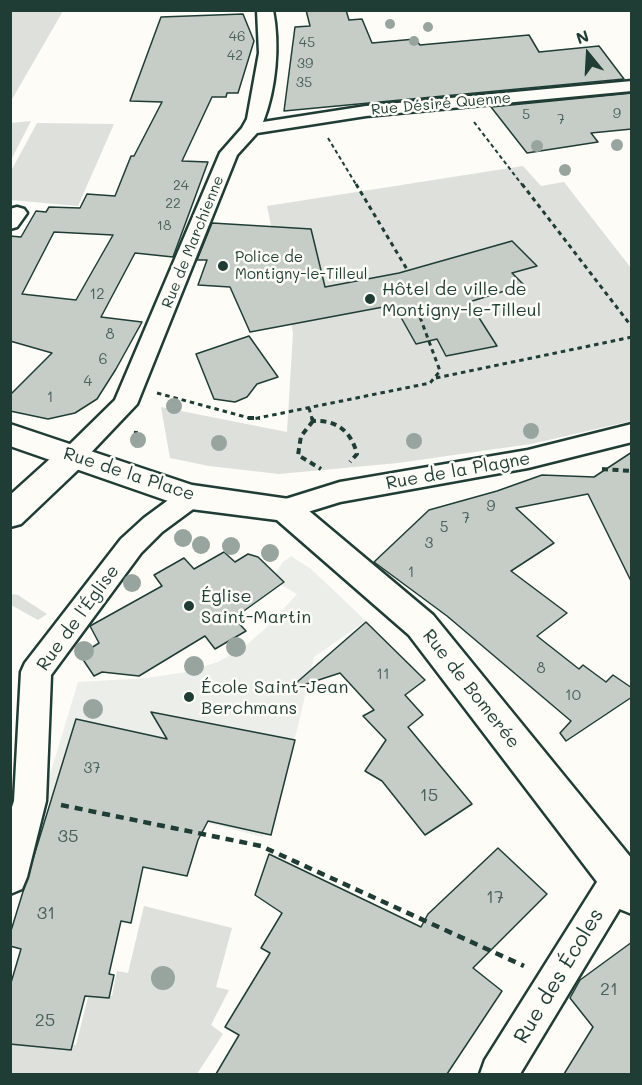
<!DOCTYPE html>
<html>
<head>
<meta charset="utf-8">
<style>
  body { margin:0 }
  #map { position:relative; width:642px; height:1085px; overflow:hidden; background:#fdfcf7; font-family:Mali,sans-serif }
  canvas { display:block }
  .frame { position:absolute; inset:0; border:12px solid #1f3d34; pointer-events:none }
  .north { position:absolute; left:558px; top:24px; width:60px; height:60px; -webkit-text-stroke:4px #fdfcf7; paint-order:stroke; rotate:342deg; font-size:16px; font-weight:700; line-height:24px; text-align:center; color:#1f3d34 }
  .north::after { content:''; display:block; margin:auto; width:21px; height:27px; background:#1f3d34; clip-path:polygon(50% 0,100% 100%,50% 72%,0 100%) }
</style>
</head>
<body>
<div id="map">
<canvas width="642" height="1085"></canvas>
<div class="frame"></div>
<div class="north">N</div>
</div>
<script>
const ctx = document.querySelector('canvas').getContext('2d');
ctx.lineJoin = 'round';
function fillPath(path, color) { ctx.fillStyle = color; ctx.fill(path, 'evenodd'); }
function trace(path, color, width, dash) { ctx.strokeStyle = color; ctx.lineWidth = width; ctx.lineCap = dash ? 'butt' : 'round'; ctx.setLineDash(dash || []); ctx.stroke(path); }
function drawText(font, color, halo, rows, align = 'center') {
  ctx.font = font + ' Mali,sans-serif'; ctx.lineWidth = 5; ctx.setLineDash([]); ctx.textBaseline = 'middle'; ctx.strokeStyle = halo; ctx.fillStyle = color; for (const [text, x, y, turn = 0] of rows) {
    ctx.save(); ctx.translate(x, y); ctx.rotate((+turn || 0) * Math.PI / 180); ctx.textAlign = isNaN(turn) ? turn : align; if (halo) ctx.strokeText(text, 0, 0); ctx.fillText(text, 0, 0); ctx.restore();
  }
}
const built = new Path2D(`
  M 291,556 L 311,569 L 366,621 L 314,657 L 297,730 L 263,837 L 138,805 L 136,814 L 43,798 L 78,682 L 147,678 L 186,672 L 218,662 L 244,647 L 267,627 L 297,594 L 272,580 L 282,563 Z`);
const green = new Path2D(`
  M 11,10 L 63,11 L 11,101 L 10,11 Z
  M 31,121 L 11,160 L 11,123 Z
  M 37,123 L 114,124 L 78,206 L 11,200 L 11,171 Z
  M 523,166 L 541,186 L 564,182 L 631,268 L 631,421 L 531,444 L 398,463 L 279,474 L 209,466 L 170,458 L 161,407 L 287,432 L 293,333 L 267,206 Z
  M 11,594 L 18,595 L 47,614 L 38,620 L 11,605 Z
  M 144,906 L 232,928 L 216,987 L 229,990 L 211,1025 L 223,1034 L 197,1074 L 11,1074 L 10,1040 L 76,1045 L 89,993 L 112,996 L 117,971 L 128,973 Z`);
const building = new Path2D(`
  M 306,10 L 346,10 L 349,20 L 362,19 L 372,43 L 415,39 L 420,45 L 529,35 L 539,52 L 599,46 L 624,79 L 284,111 L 295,27 L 310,26 Z
  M 243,14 L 254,41 L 238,93 L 227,93 L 226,97 L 212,97 L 182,161 L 208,162 L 173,257 L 135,253 L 101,317 L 142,322 L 116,369 L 97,399 L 75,413 L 48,419 L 10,411 L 10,395 L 52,353 L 10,341 L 10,236 L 21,237 L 36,211 L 46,212 L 49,207 L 80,208 L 87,194 L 115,196 L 131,156 L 134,156 L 162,102 L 130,101 L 161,17 ZM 54,232 L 113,235 L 76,300 L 22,294 Z
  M 632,93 L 632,129 L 591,133 L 598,142 L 527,153 L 491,107 Z
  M 212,223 L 311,229 L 325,287 L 399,273 L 512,241 L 537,266 L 512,273 L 524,285 L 469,302 L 497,346 L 446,356 L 437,339 L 416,344 L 394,305 L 250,332 L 230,287 L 198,285 L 207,260 L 197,260 Z
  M 249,336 L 278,377 L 257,384 L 247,397 L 235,402 L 214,399 L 196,354 Z
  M 632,452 L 632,583 L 588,494 L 516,508 L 554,543 L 511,571 L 567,613 L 537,636 L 579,669 L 583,665 L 606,682 L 613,675 L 632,688 L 632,697 L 566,741 L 560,733 L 571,721 L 447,616 L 374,562 L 429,510 L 497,491 L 542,475 L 594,477 Z
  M 224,552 L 235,562 L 248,554 L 258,557 L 284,582 L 234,618 L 246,631 L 215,649 L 205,636 L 139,676 L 102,672 L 94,676 L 80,655 L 99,643 L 90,626 L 162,586 L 154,575 L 184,558 L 194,569 Z
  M 366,622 L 425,680 L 405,695 L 423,715 L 408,727 L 472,804 L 425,835 L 382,781 L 365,771 L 386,740 L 363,716 L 374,710 L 340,673 L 288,690 Z
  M 151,712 L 295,740 L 271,835 L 208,821 L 198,840 L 187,876 L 143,867 L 131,923 L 121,921 L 109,974 L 114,975 L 109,998 L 85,996 L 71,1050 L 10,1044 L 10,986 L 21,949 L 10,946 L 10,934 L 76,719 L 167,739 Z
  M 498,848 L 547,894 L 473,968 L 502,991 L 447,1074 L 216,1074 L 239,1035 L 225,1027 L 270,953 L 261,948 L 282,913 L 255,895 L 269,854 L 421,927 L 428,914 Z
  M 632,942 L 632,1074 L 564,1074 L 593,1027 L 570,998 L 580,980 Z`);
const pathFar3 = new Path2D(`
  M 474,122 L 523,186
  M 328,138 L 357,186`);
const pathFar2 = new Path2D(`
  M 356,184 L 408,271
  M 522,184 L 632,327
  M 436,378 L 632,337
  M 157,393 L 253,419 L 430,383 L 440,371 L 417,309
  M 309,408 L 312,419`);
const pathFar1 = new Path2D(`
  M 248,418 L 260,418
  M 312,418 L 313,421 C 337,420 351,431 357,454 L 350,462
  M 313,421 L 301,436 L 298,455 L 321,469
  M 136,431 L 135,442 L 139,450
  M 602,469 L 632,471`);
const path = new Path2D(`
  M 61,805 L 261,846 L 524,966`);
const minor = new Path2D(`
  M 257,10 L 273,10 C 280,45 276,89 263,122 L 366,106 L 632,81 L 632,91 L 366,116 L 257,133 L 237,155 L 137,404 L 81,463 L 72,466 L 63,463 L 59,457 L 63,451 L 115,400 L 220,153 L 242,128 L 247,119 L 259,53 Z
  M 17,207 L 24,209 L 27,213 L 17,227 L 10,229 L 10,209 Z
  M 632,424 L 632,442 L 528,468 L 340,502 L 285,519 L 276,516 L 272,509 L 276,502 L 340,482 L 528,450 Z
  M 191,487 L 200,490 L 204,497 L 200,504 L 162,532 L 141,553 L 51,675 L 46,801 L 27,877 L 22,889 L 10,894 L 10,813 L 14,801 L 21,672 L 25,663 L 121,539 L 144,518 L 182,490 Z
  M 619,861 L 632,867 L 631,890 L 520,1074 L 480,1074 L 485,1060 L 607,866 Z`);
const tertiary = new Path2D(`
  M 72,446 L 83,449 L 87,457 L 83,465 L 21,524 L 10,527 L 10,495 L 61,449 Z`);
const secondary = new Path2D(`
  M 10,424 L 192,485 L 296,500 L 433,615 L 632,859 L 632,914 L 617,908 L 409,635 L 277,520 L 191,509 L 10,446 Z`);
const trees = [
  [390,24,5],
  [428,27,5],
  [414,41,5],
  [617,145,6],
  [537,146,6],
  [565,170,6],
  [174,406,8],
  [531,431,8],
  [138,440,8],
  [414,441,8],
  [219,443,8],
  [183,538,9],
  [201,545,9],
  [231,546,9],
  [270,553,9],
  [132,583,9],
  [236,647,10],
  [84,651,10],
  [194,666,10],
  [93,709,10],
  [163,978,12]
];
const markers = [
  [223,266,6,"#1f3d34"],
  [370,299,6,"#1f3d34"],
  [189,606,6,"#1f3d34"],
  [189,697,6,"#1f3d34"]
];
const farNumbernames = [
  ["46",237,37],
  ["45",307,43],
  ["42",235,56],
  ["39",305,64],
  ["35",304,83],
  ["9",617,114],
  ["5",526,115],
  ["7",561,120],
  ["24",181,186],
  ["22",173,204],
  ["18",164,226]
];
const farStreetnames = [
  ["Rue Désiré Quenne",441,104,-5],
  ["Rue de Marchienne",193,242,-68]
];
const farPoinames = [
  ["Police de",235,257],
  ["Montigny-le-Tilleul",235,274]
];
const numberNames = [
  ["12",97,294],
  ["8",110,334],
  ["6",103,359],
  ["4",88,381],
  ["1",50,397],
  ["9",491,506],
  ["7",466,518],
  ["5",444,527],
  ["3",429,543],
  ["1",411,572],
  ["8",541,668],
  ["11",383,674],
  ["10",573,695],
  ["37",92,768]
];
const poiNames = [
  ["Hôtel de ville de",382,289],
  ["Montigny-le-Tilleul",382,310],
  ["Église",201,596],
  ["Saint-Martin",201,617],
  ["École Saint-Jean",201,687],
  ["Berchmans",201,708]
];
const streetNames = [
  ["Rue de la Plagne",458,471,-10],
  ["Rue de la Place",129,474,18],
  ["Rue de l'Église",78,618,-54],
  ["Rue de Bomerée",471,689,52]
];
const nearNumbernames = [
  ["15",429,795],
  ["35",68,836],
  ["17",495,897],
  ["31",46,913],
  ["21",609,989],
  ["25",45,1020]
];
const nearStreetnames = [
  ["Rue des Écoles",559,976,-59]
];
fillPath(built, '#eceee9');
fillPath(green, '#dde0db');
fillPath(building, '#c6cdc7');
trace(building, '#1f3d34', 1.5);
trace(minor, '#1f3d34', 5);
trace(tertiary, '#1f3d34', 5);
trace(secondary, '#1f3d34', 5);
trace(pathFar3, '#1f3d34', 2, [4, 3]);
trace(pathFar2, '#1f3d34', 3, [4.5, 4]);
trace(pathFar1, '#1f3d34', 4, [6, 4.5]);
trace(path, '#1f3d34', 4.5, [8, 6]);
fillPath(minor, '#fdfcf7');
fillPath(tertiary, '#fdfcf7');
fillPath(secondary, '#fdfcf7');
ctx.fillStyle = '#98a59e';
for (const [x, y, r] of trees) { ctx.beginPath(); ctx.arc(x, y, r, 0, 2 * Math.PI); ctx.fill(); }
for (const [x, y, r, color] of markers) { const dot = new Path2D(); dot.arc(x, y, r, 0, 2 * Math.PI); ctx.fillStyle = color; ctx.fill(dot); trace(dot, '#fdfcf7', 2); }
drawText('14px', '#496159', null, farNumbernames);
drawText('15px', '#1f3d34', '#fdfcf7', farStreetnames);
drawText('15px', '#1f3d34', '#fdfcf7', farPoinames, 'left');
drawText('15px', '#496159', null, numberNames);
drawText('18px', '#1f3d34', '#fdfcf7', poiNames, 'left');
drawText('18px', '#1f3d34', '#fdfcf7', streetNames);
drawText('18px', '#496159', null, nearNumbernames);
drawText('21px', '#1f3d34', '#fdfcf7', nearStreetnames);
</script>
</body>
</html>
